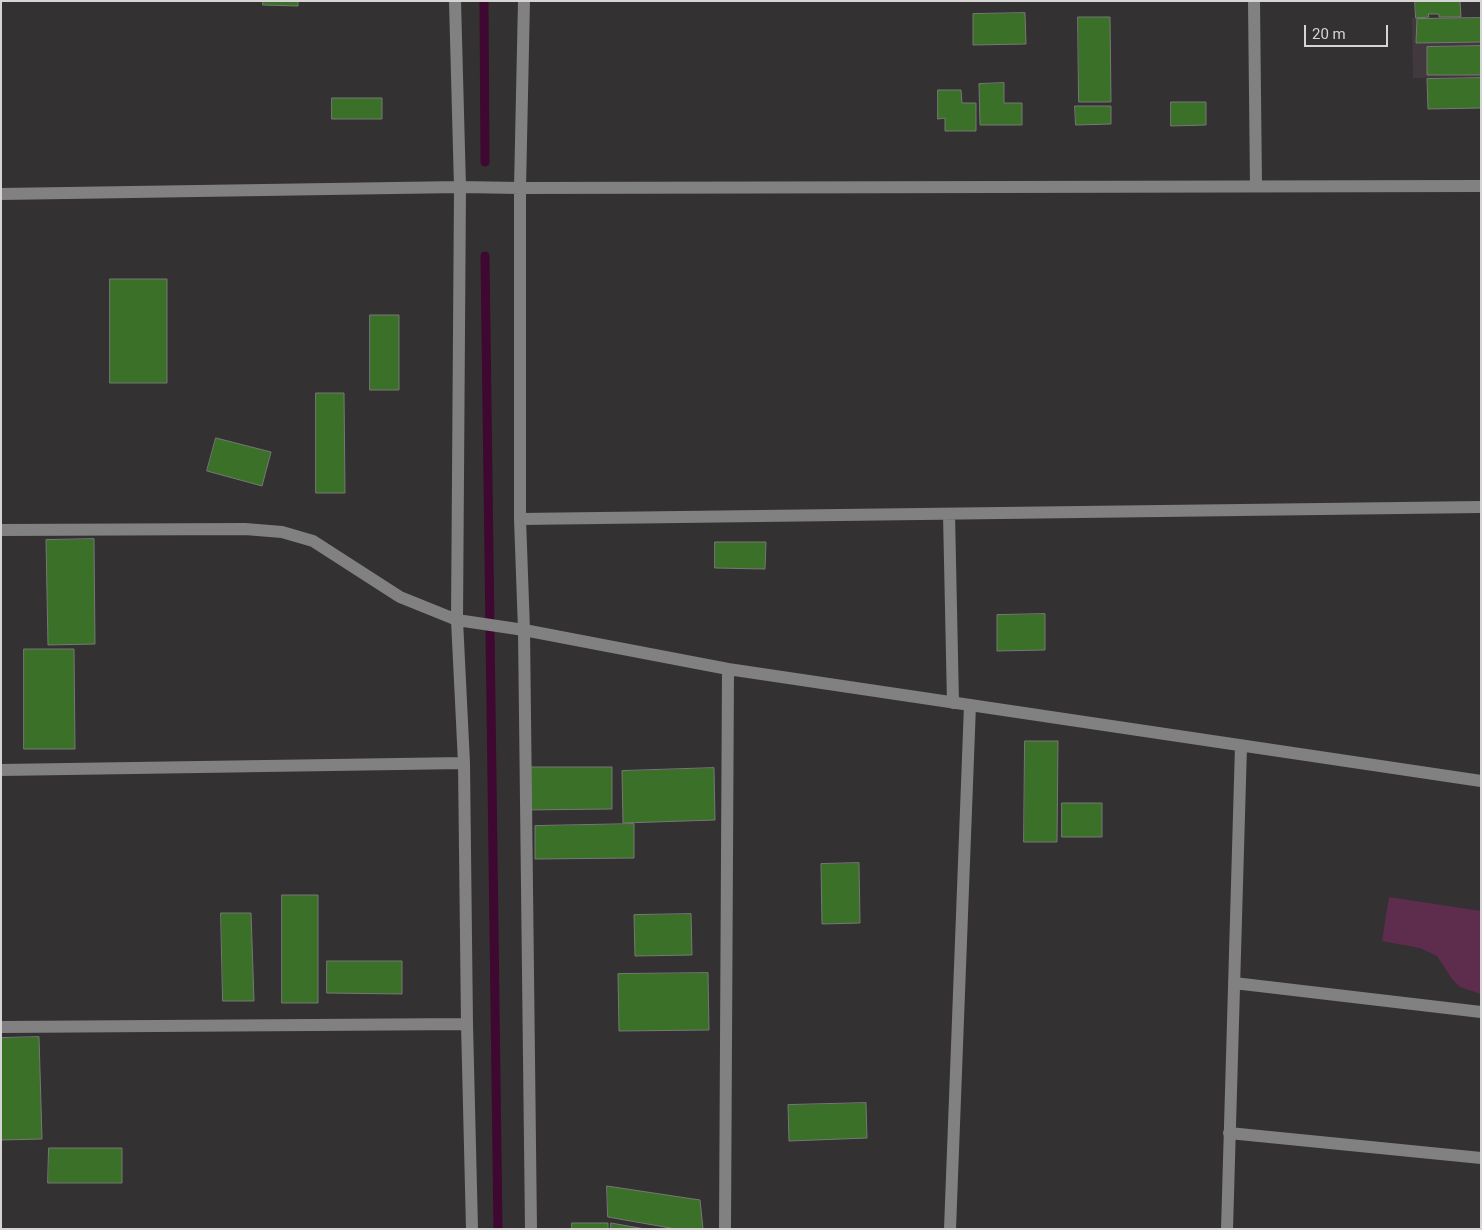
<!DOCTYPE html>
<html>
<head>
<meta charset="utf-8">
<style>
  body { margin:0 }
  #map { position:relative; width:1482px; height:1230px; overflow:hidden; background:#343133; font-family:Roboto,sans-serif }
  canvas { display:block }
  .frame { position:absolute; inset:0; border:2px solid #d6d4d5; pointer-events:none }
  .scale { position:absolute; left:1304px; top:25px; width:84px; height:22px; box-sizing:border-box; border:2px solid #d6d4d5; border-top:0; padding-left:6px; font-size:15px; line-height:18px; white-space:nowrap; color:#d6d4d5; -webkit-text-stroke:4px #343133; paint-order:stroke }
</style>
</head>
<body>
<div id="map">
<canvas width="1482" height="1230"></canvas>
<div class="frame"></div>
<div class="scale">20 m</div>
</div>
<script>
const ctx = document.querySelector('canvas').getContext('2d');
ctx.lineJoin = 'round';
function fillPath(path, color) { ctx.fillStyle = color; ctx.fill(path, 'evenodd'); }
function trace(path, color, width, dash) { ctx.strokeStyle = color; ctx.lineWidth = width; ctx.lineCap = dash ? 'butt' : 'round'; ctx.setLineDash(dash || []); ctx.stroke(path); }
const built = new Path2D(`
  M 1481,17 L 1481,77 L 1413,78 L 1412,18 Z`);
const green = new Path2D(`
  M 1389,897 L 1481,911 L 1481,994 L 1460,987 L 1452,979 L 1437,956 L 1420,948 L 1382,941 Z`);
const stream = new Path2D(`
  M 484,1 L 485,162
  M 485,256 L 498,1229`);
const building = new Path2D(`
  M 263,1 L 298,1 L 298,6 L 263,5 Z
  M 1415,1 L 1460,1 L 1461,17 L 1439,17 L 1439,14 L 1428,14 L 1429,17 L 1416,18 Z
  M 1025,13 L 1026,44 L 973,45 L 973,14 Z
  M 1078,17 L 1110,17 L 1111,102 L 1079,102 Z
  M 1481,18 L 1481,42 L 1416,43 L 1417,19 Z
  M 1481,46 L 1481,75 L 1427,75 L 1427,47 Z
  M 1481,78 L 1481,108 L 1428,109 L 1427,79 Z
  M 1004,83 L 1004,103 L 1022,103 L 1022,125 L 980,125 L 979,84 Z
  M 938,90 L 961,90 L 962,103 L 976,103 L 976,131 L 945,131 L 945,118 L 938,119 Z
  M 332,98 L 382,98 L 382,119 L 332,119 Z
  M 1171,102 L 1206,102 L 1206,125 L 1171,126 Z
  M 1075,106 L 1111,106 L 1111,124 L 1076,125 Z
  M 110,279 L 167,279 L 167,383 L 110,383 Z
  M 370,315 L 399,315 L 399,390 L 370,390 Z
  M 316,393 L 344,393 L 345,493 L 316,493 Z
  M 216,438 L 271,452 L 262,486 L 207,471 Z
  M 94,539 L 95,644 L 48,645 L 46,540 Z
  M 715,542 L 766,542 L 765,569 L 715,568 Z
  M 1045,614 L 1045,650 L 997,651 L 997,615 Z
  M 24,649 L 74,649 L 75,749 L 24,749 Z
  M 1025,741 L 1058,741 L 1057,842 L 1024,842 Z
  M 522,767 L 612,767 L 612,809 L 522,810 Z
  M 714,768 L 715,820 L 623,823 L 622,771 Z
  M 1062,803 L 1102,803 L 1102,837 L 1062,837 Z
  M 634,824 L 634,858 L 535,859 L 535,826 Z
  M 859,863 L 860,923 L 822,924 L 821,864 Z
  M 282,895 L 318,895 L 318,1003 L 282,1003 Z
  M 221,913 L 251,913 L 254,1001 L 223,1001 Z
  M 691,914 L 692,955 L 635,956 L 634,915 Z
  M 327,961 L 402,961 L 402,994 L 327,993 Z
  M 708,973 L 709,1030 L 619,1031 L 618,974 Z
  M 39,1037 L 42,1139 L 1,1140 L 1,1038 Z
  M 866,1103 L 867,1138 L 789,1141 L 788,1105 Z
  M 49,1148 L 122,1148 L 122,1183 L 48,1183 Z
  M 607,1186 L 700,1200 L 703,1229 L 676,1229 L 608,1217 Z
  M 572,1223 L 608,1223 L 608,1229 L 572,1229 Z
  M 611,1223 L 645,1229 L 611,1229 Z`);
const minor = new Path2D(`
  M 455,1 L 460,187 L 457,620 L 464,763 L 467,1024 L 472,1229
  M 524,1 L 520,188 L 520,519 L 524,630 L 531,1229
  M 1254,1 L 1256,186
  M 1,194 L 460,187 L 520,188 L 1481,186
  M 949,514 L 953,703
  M 520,519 L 1481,507
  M 1,530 L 245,529 L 282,532 L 313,541 L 400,597 L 457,620 L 524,630 L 728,669 L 1481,781
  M 1,770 L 464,763
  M 1234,983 L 1481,1012
  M 1,1027 L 467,1024
  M 1229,1133 L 1481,1158
  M 725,1229 L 728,669
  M 950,1229 L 970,705
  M 1227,1229 L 1241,746`);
fillPath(built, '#42393e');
fillPath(green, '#5e2d4e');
trace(stream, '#3e0830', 9);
fillPath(building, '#3b7028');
trace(building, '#767875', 1);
trace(minor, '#828182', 12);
</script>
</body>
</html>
